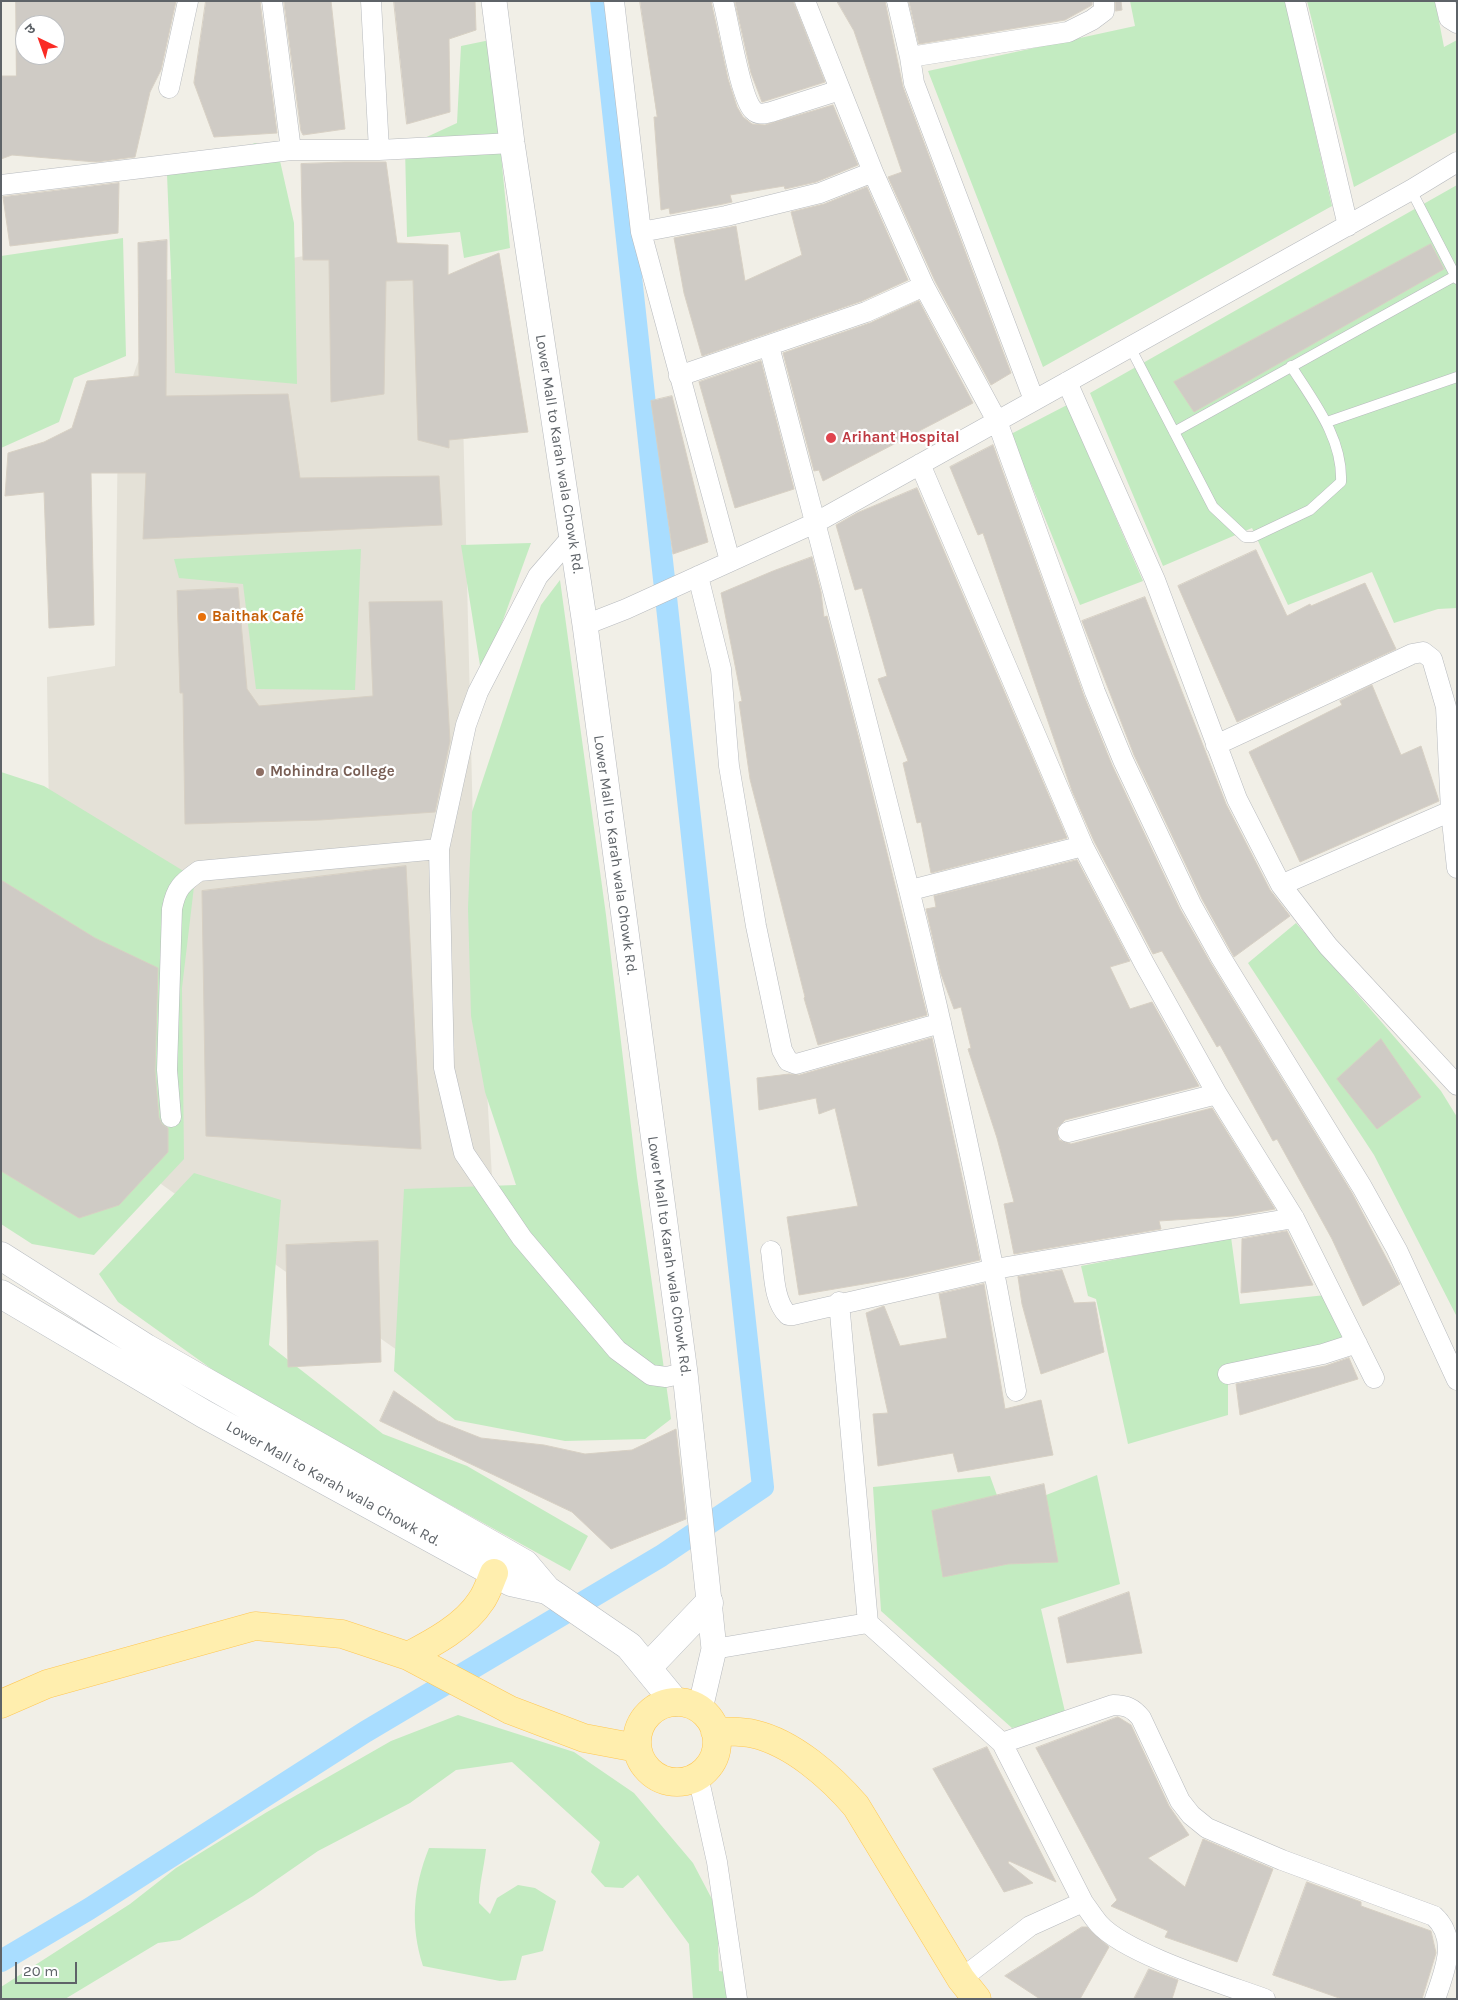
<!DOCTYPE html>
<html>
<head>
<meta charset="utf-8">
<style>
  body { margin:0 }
  #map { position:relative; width:1458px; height:2000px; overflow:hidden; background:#f1efe7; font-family:Karla,"Noto Sans Devanagari",sans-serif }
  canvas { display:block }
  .frame { position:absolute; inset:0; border:2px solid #5e6368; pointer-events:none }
  .north { position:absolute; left:15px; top:15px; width:50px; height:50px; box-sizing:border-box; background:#fff; border:1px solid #bfc1c3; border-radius:50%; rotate:318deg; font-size:14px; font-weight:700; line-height:20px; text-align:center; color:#5e6368 }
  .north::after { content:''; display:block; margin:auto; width:18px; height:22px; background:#fa2b24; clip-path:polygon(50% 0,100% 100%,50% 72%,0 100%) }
  .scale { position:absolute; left:15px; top:1962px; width:62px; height:22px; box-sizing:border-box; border:2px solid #5e6368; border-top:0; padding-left:6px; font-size:15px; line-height:18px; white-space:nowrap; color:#5e6368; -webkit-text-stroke:4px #fff; paint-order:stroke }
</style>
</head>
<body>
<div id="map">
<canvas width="1458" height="2000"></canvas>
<div class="frame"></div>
<div class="north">उ</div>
<div class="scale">20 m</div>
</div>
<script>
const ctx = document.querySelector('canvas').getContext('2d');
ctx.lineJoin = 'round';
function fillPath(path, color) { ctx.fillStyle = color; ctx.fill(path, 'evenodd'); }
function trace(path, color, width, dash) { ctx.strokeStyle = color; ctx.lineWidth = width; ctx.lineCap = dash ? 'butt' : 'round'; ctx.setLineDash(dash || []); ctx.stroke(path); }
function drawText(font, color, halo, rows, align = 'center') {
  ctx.font = font + ' Karla,sans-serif'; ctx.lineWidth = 4.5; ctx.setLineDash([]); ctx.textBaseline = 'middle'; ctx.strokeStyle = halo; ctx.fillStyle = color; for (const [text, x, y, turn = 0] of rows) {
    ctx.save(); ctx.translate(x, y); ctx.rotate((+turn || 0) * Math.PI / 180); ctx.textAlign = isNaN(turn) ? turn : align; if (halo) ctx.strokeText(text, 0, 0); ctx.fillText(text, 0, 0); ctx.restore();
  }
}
const education = new Path2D(`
  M 396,240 L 461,335 L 474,867 L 492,1177 L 441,1381 L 63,1115 L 52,1028 L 47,677 L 115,666 L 118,420 L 166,280 Z`);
const green = new Path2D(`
  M 1130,1 L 1285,1 L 1332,206 L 1043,367 L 928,71 L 1135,26 Z
  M 1307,1 L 1435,1 L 1444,47 L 1457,40 L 1457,132 L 1354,187 Z
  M 490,40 L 510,248 L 464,258 L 460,232 L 407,237 L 405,147 L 457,123 L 461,46 Z
  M 255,143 L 278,152 L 294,223 L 297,384 L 175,373 L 167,174 Z
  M 1457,185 L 1457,608 L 1438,609 L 1394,623 L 1372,572 L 1288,605 L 1252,528 L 1163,566 L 1090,393 Z
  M 123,238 L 126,356 L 74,378 L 59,422 L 1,448 L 1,256 Z
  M 1067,405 L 1143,581 L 1080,605 L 1011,434 Z
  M 531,543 L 482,678 L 461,545 Z
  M 361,549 L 355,690 L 256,689 L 243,584 L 179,578 L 174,559 Z
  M 560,580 L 606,915 L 637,1177 L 671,1419 L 645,1439 L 565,1441 L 455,1420 L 394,1371 L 404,1189 L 516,1185 L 485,1092 L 471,1016 L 468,908 L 472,812 L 541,605 Z
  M 1,772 L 44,786 L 195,878 L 182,988 L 184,1159 L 94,1255 L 32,1244 L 1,1224 Z
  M 1296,923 L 1441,1091 L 1457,1117 L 1457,1317 L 1374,1155 L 1248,963 Z
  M 194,1173 L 281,1200 L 269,1345 L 383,1434 L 467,1466 L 588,1536 L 570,1571 L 234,1385 L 118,1302 L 99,1274 Z
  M 1231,1237 L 1240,1304 L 1326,1295 L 1349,1340 L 1228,1369 L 1228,1415 L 1128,1444 L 1096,1299 L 1088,1296 L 1081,1266 Z
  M 1097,1475 L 1120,1584 L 1041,1609 L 1066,1716 L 1012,1728 L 881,1611 L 873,1487 L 990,1476 L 1003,1512 Z
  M 458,1715 L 574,1752 L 634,1793 L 693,1863 L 724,1922 L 730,1944 L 718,1944 L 719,1971 L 739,1974 L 742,1999 L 693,1999 L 689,1944 L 638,1875 L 623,1888 L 605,1887 L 591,1872 L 600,1842 L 512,1762 L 456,1770 L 410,1803 L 318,1851 L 253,1896 L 180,1940 L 158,1943 L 65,1999 L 1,1999 L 1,1987 L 130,1904 L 176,1868 L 267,1812 L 391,1741 Z
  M 429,1848 L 486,1849 C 484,1868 479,1884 479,1903 L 490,1914 L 497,1898 L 518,1885 L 535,1888 L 556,1901 L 543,1951 L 522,1956 L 516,1980 L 500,1981 L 423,1966 C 410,1925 413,1888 429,1848 Z`);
const canal = new Path2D(`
  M 1,1961 L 89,1909 L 365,1732 L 661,1556 L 763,1487 L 601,1`);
const building = new Path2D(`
  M 16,1 L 176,1 L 161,70 L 150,92 L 135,157 L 96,162 L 12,155 L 1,159 L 1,76 L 16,76 ZM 25,25 L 55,25 L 55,55 L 25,55 Z
  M 206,1 L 260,1 L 277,133 L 214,137 L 194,83 Z
  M 284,1 L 331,1 L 345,129 L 303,135 L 301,131 Z
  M 394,1 L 475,1 L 476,30 L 449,39 L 450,112 L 407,124 Z
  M 640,1 L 711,1 L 728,79 L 737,107 L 743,117 L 752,124 L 765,125 L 833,105 L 858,165 L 816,182 L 785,189 L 784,186 L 730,195 L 732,202 L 723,204 L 670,214 L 669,208 L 661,210 L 654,117 L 657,117 Z
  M 735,1 L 793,1 L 825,82 L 762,102 L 751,73 Z
  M 837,1 L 885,1 L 903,87 L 1011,373 L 991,385 L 935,281 L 888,177 L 902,172 L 854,31 Z
  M 909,1 L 1092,1 L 1092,5 L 1065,20 L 919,44 Z
  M 1116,1 L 1121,1 L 1122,10 L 1116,11 Z
  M 344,162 L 386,162 L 397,243 L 448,245 L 448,275 L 499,253 L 528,432 L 449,440 L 449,448 L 418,440 L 413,280 L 386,281 L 384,394 L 331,402 L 329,260 L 303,260 L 301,164 Z
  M 119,183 L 118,233 L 10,246 L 3,197 Z
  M 867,187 L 908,280 L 862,301 L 702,356 L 684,293 L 674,238 L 736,226 L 745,281 L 802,255 L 791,212 L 824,204 Z
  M 167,240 L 166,396 L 288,394 L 300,478 L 439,476 L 442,525 L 143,539 L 146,473 L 91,473 L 94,625 L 49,628 L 44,492 L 5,496 L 8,453 L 44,442 L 72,428 L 87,381 L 139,376 L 138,243 Z
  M 1431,244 L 1444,269 L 1194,412 L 1174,382 Z
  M 919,301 L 973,403 L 823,481 L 819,470 L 814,471 L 783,353 L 870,323 Z
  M 761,361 L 794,489 L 735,508 L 699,382 Z
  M 672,396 L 708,542 L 673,554 L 651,401 Z
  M 993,445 L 1084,696 L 1112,765 L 1180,909 L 1210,962 L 1352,1193 L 1400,1284 L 1363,1306 L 1332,1239 L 1277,1139 L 1273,1141 L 1220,1045 L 1217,1047 L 1162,951 L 1153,954 L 1094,841 L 1072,791 L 983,533 L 978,535 L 950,467 Z
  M 917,488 L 1067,838 L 931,873 L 921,822 L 917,823 L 903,763 L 908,761 L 878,679 L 887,676 L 862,588 L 855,590 L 836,525 L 857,513 Z
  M 1256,550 L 1287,616 L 1310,604 L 1311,606 L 1365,583 L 1396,649 L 1237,722 L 1178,586 Z
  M 812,557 L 821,592 L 824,617 L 827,616 L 859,739 L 927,1015 L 818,1045 L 804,998 L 805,997 L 750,779 L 739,702 L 742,701 L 721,593 L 773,571 Z
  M 238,588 L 247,689 L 259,706 L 373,696 L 369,602 L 442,601 L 450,741 L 435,812 L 320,820 L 185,824 L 183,693 L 180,693 L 177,591 Z
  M 1145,597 L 1226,804 L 1270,890 L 1290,916 L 1234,957 L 1202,899 L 1134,755 L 1082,621 Z
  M 1372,685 L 1401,755 L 1421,746 L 1439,801 L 1300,862 L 1249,752 L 1342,705 L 1340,701 Z
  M 1077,860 L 1130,961 L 1110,967 L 1130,1009 L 1152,1002 L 1199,1086 L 1065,1120 L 1057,1128 L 1059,1140 L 1071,1144 L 1212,1108 L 1275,1209 L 1234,1216 L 1159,1221 L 1161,1229 L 1014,1254 L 1004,1204 L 1014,1202 L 997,1138 L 968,1049 L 971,1048 L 961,1007 L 954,1009 L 941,974 L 926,909 L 936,907 L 934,896 Z
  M 406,866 L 421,1149 L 206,1136 L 202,891 Z
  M 1,880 L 95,938 L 158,968 L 155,1071 L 159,1118 L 162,1124 L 168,1128 L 168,1152 L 119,1205 L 79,1218 L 1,1171 Z
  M 932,1038 L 980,1260 L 905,1277 L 799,1295 L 787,1217 L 858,1206 L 835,1108 L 819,1114 L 816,1098 L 759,1110 L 757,1078 L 789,1074 L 799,1075 Z
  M 1381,1039 L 1421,1097 L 1377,1129 L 1337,1079 Z
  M 1287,1231 L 1313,1285 L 1241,1293 L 1242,1239 Z
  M 378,1241 L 381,1362 L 288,1367 L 286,1245 Z
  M 1062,1270 L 1074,1303 L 1095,1302 L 1104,1352 L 1041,1374 L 1022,1304 L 1018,1277 Z
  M 984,1284 L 1005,1409 L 1041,1400 L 1053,1455 L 958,1472 L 953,1453 L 878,1466 L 873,1414 L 888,1413 L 866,1313 L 884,1306 L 900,1346 L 947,1338 L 939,1294 Z
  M 1349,1358 L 1358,1379 L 1240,1415 L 1236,1384 L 1325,1366 Z
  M 394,1391 L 438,1421 L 481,1438 L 544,1445 L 585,1454 L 632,1450 L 676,1429 L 686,1519 L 611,1549 L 572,1512 L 380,1421 Z
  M 1044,1484 L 1058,1562 L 1008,1564 L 943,1577 L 932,1511 Z
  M 1129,1592 L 1142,1653 L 1067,1663 L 1058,1618 Z
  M 1118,1717 L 1131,1725 L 1169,1806 L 1189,1835 L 1148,1858 L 1185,1887 L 1203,1839 L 1273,1869 L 1237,1962 L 1165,1937 L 1168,1931 L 1111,1906 L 1117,1900 L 1036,1748 Z
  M 987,1747 L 1056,1882 L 1009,1861 L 1008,1863 L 1033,1883 L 1004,1892 L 933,1769 Z
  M 1307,1882 L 1361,1902 L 1361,1906 L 1431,1931 L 1436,1953 L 1422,1999 L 1342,1999 L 1273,1975 Z
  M 1082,1927 L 1087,1927 L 1109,1947 L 1080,1999 L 1040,1999 L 1005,1976 Z
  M 1149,1969 L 1178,1980 L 1172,1999 L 1134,1999 Z`);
const service = new Path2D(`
  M 1411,190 L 1457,279
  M 1130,347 L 1213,507 L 1245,537 L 1253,537 L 1310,510 L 1341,482 C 1343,438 1313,401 1291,366
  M 1327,422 L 1457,377
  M 1174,432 L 1455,276`);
const minor = new Path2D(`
  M 272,1 L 291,150
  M 371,1 L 379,150
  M 614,1 L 641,232 L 730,561
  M 723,1 C 729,23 740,97 753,110 C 759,116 765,113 771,112 L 840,90
  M 805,1 L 873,172 L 924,286 L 997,421 L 1095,692 L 1123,760 L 1191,904 L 1220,956 L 1362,1187 L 1397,1250 L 1457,1380
  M 897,1 L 910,57
  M 1295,1 L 1348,226
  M 1445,1 L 1449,18 L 1457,23
  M 169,88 L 188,1
  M 1,185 L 291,150 L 379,150 L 512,143
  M 641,232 L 726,216 L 820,193 L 873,172
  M 769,346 C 859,693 955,1038 1016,1391
  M 679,376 L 866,312 L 924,286
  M 1067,382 L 1155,580 L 1237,799 L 1281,885 L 1328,946 L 1457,1085
  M 1034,400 L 914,83 L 910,57 L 1068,32 L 1092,20 L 1104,11 L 1104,1
  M 920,464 L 1083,846 L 1144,963 L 1217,1094 L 1068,1132
  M 571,538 L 538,576 L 478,692 L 466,725 L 439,849 L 444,1068 L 464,1153 L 522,1238 L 617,1350 L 651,1375 L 666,1377 L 685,1373
  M 698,576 L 721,669 L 729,766 L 756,926 L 782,1050 L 788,1061 L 796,1064 L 941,1023
  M 585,625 L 626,609 L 815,523 L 1411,190 L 1457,162
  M 1216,745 L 1412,654 L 1423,652 L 1432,659 L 1446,707 L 1451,811 L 1457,868
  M 1281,885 L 1451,811
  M 911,890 L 1083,846
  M 1217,1094 L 1294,1218 L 1374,1378
  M 171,1117 L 167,1070 L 172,909 C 176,888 182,883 199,871 L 439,849
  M 771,1251 C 774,1270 773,1301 788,1315 L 793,1315 L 995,1269 L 1294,1218
  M 839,1302 L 868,1623
  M 1228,1374 L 1323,1354 L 1357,1343
  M 714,1649 L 868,1623 L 1002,1743 L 1083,1902 C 1088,1909 1093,1917 1099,1924 C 1126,1954 1224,1984 1265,1999
  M 1002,1743 L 1113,1705 C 1126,1705 1133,1708 1141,1718 L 1180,1801 L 1191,1815 L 1207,1828 L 1282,1860 L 1434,1916 C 1458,1938 1446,1968 1435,1999
  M 698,1776 L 717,1862 L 737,1999
  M 961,1979 L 1030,1926 L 1083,1902`);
const tertiary = new Path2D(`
  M 494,1 L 512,143 L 585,625 L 685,1373 L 714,1649 L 700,1709`);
const secondary = new Path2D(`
  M 1,1256 L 146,1348 L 525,1564 L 547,1590
  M 1,1294 L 204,1414 L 511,1582 L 547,1590 L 629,1646 L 675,1702
  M 648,1667 L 709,1603`);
const primary = new Path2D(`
  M 408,1656 C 433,1643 465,1626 481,1601 C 487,1593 490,1582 494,1573
  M637 1742a40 40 0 1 1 80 0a40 40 0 1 1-80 0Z
  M 1,1704 L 47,1684 L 255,1626 L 342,1634 L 408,1656 L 510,1710 L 584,1738 L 637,1748
  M 715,1731 C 728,1732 742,1731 754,1734 C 793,1743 831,1777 856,1806 L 961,1979 L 977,1999`);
const markers = [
  [831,438,6,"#e0444e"],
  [202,617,5,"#e8710a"],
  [260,772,5,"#8d6e63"]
];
const healthNames = [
  ["Arihant Hospital",842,438]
];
const streetNames = [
  ["Lower Mall to Karah wala Chowk Rd.",559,454,81],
  ["Lower Mall to Karah wala Chowk Rd.",615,855,82],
  ["Lower Mall to Karah wala Chowk Rd.",669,1256,82],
  ["Lower Mall to Karah wala Chowk Rd.",333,1484,29]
];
const foodNames = [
  ["Baithak Café",212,617]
];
const educationNames = [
  ["Mohindra College",270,772]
];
fillPath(education, '#e4e1d7');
fillPath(green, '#c3ebc1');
trace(canal, '#a9ddff', 22);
fillPath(building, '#cfcbc5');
trace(building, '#d7d0c4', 1);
trace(service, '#b7babe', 11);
trace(minor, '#b7babe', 21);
trace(tertiary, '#b7babe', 26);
trace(secondary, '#b8bcc1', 29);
trace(primary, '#ffc752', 29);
trace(service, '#fff', 10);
trace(minor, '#fff', 20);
trace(tertiary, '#fff', 25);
trace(secondary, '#fff', 28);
trace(primary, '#ffeeae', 28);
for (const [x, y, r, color] of markers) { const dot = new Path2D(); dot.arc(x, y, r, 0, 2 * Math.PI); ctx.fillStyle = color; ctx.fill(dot); trace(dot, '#fff', 2); }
drawText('bold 15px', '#be3a42', '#fff', healthNames, 'left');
drawText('15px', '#5e6368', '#fff', streetNames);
drawText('bold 15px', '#c56008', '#fff', foodNames, 'left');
drawText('bold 15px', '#785e54', '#fff', educationNames, 'left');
</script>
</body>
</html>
